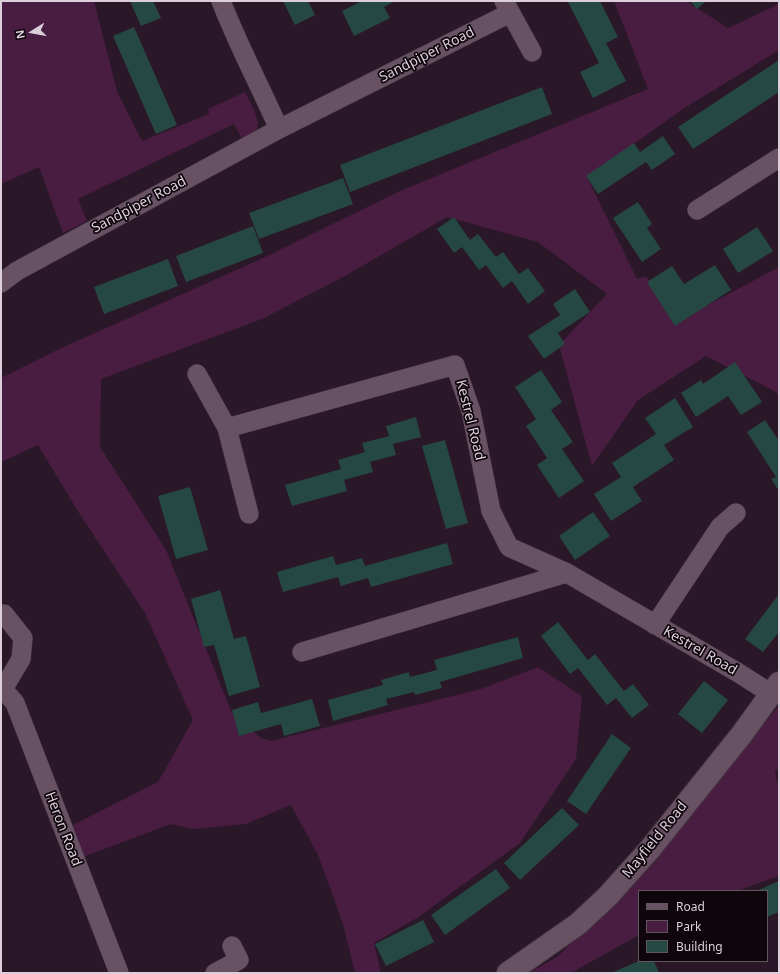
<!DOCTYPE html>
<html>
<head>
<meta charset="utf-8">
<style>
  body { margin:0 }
  #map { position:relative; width:780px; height:974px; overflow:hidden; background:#2a1727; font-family:"Noto Sans",sans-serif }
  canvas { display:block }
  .frame { position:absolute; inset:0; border:2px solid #dccfd9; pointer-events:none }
  .legend { position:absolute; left:638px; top:890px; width:130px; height:72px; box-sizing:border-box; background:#0e060c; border:1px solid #60565e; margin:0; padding:5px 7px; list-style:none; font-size:12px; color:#dccfd9 }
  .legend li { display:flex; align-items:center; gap:8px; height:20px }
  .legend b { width:20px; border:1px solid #60565e }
  .north { position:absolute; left:12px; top:12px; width:40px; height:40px; -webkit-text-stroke:3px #0e060c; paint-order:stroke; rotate:259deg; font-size:11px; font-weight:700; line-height:16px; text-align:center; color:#dccfd9 }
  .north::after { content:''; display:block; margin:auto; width:14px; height:18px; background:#dccfd9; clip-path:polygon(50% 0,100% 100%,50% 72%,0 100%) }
</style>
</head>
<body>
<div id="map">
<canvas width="780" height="974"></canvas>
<div class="frame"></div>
<ul class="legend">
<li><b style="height:5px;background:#685163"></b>Road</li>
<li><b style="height:11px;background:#491d42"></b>Park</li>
<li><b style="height:11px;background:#264842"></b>Building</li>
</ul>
<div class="north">N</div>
</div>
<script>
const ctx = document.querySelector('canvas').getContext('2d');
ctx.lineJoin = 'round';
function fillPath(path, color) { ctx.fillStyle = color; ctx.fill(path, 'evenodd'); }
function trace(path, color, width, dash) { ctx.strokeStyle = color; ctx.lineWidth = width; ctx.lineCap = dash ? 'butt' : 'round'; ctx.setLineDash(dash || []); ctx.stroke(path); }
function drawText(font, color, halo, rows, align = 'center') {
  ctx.font = font + ' "Noto Sans",sans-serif'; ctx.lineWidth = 3.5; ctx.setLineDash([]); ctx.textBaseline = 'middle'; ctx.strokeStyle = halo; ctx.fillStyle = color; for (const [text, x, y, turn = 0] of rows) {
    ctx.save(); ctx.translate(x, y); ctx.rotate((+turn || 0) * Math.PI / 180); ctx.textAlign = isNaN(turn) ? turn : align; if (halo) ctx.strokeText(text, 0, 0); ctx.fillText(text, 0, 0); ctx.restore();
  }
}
const green = new Path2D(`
  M 1,1 L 94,1 L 117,91 L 142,141 L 209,114 L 208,109 L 245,92 C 249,100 263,123 256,131 C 253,134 246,137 242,139 L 234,124 L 78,199 L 87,221 L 63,233 L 39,167 L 1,184 Z
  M 614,1 L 686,1 L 728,28 L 773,7 L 779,3 L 779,50 L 683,109 L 587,177 L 637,279 L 646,276 L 676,322 L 779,267 L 779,397 L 776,392 L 706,356 L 638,400 L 592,466 L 559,345 L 607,294 L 538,242 L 447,217 L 345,276 L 262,319 L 101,379 L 100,447 L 166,550 L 232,713 L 261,738 L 271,741 L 481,689 L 538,667 L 582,696 L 576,759 L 520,843 L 420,916 L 374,943 L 381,973 L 355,973 L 343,924 L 319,857 L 291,805 L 288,806 L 246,824 L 193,829 L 171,824 L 75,860 L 71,826 L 158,782 L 193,720 L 145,613 L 79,513 L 38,445 L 1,462 L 1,378 L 59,349 L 261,259 L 400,191 L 648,89 Z
  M 779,706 L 779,769 L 775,770 L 779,792 L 779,876 L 737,891 L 639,891 L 639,935 L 571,973 L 529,973 L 557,957 L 638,878 L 727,767 Z`);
const building = new Path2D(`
  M 130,1 L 153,1 L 161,18 L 141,26 Z
  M 283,1 L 308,1 L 315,15 L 295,25 Z
  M 362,1 L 395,1 L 384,7 L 390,18 L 354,36 L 342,11 Z
  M 570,1 L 600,1 L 618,37 L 606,43 L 626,81 L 593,98 L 580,72 L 599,63 L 568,2 Z
  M 690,1 L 706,1 L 697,9 Z
  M 134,27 L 177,125 L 156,134 L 113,36 Z
  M 779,60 L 779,92 L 693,149 L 678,127 Z
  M 542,87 L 552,114 L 350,192 L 340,165 Z
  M 663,136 L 675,154 L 652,170 L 646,162 L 598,194 L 586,176 L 634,143 L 640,152 Z
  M 343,178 L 353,204 L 259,239 L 249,213 Z
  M 638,202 L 652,224 L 647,228 L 661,249 L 642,262 L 613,218 Z
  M 454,217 L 470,240 L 478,234 L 496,257 L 503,252 L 519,274 L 528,268 L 545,291 L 528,304 L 512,281 L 503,288 L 486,265 L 479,270 L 462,247 L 454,253 L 437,229 Z
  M 253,226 L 263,253 L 186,282 L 176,256 Z
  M 757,227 L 773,251 L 738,273 L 723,249 Z
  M 168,259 L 178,286 L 104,314 L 94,287 Z
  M 715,265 L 731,290 L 675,326 L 647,282 L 672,266 L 684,284 Z
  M 575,289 L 590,312 L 558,333 L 565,344 L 544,359 L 528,336 L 560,315 L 553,304 Z
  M 735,362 L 762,402 L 741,415 L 728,396 L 696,417 L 681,393 L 701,380 L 703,384 Z
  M 541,370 L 562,402 L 551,410 L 573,442 L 562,449 L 584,481 L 559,498 L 537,465 L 547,458 L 526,426 L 536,419 L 515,387 Z
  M 675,398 L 693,427 L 664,445 L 674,460 L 633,487 L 642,501 L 611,521 L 594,494 L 621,477 L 612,463 L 656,434 L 645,418 Z
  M 416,417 L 421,437 L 393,444 L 396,455 L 370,462 L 373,472 L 344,480 L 347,491 L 292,506 L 285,485 L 341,469 L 338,460 L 365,452 L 362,443 L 389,436 L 386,426 Z
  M 765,420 L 779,441 L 779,491 L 771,479 L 776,477 L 747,432 Z
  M 445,440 L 468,523 L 446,529 L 422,446 Z
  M 190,487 L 208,550 L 176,559 L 158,496 Z
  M 593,512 L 610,536 L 575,560 L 559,536 Z
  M 447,543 L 453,564 L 371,587 L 368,578 L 341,586 L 338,577 L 283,592 L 277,572 L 333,556 L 336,565 L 362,558 L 365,566 Z
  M 220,590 L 234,639 L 246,636 L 260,687 L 229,696 L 214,645 L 204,647 L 191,599 Z
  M 779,594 L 779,632 L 763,652 L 745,639 Z
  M 558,622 L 588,660 L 595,654 L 624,691 L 633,684 L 649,705 L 632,718 L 616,698 L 607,705 L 578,668 L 570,674 L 541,636 Z
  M 518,637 L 523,658 L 440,682 L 442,688 L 415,695 L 414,692 L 386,699 L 388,705 L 333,721 L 328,700 L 383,685 L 381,680 L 409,672 L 410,677 L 437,670 L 434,660 Z
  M 704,681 L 728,700 L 702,733 L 678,714 Z
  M 312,699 L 320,726 L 284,736 L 281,724 L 239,736 L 232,710 L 258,702 L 261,713 Z
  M 612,734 L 631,748 L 586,814 L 567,801 Z
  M 562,808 L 579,825 L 520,880 L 504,863 Z
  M 496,869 L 510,888 L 445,935 L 431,915 Z
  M 779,881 L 779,912 L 767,917 L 767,891 L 756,891 Z
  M 423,920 L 434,942 L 386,966 L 375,944 Z
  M 639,961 L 654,961 L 659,973 L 611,973 Z`);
const minor = new Path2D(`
  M 221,1 C 238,45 260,86 279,129
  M 504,1 L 532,52
  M 697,210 L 779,158
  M 1,283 L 17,271 L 279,129 L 510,13
  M 197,374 L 227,428 L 249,514
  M 227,428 L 455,365 L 471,411 L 491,511 L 509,547 L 567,573 L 737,672 L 770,693
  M 655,625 L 720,527 L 736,513
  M 302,652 L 567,573
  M 1,690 L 9,696 L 15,703 L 119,973
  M 2,691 L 21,659 L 23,638 L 4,614
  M 215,973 L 239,960 L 232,946`);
const tertiary = new Path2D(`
  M 508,973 L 578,924 L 608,896 L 650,849 L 742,734 L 779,683`);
const streetNames = [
  ["Sandpiper Road",427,55,-27],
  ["Sandpiper Road",139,205,-28],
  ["Kestrel Road",470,420,76],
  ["Kestrel Road",700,651,30],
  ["Heron Road",63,829,69],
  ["Mayfield Road",655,840,-51]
];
fillPath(green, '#491d42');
fillPath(building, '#264842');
trace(minor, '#423440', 20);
trace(tertiary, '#423440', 24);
trace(minor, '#685163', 19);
trace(tertiary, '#685163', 22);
drawText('14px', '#dccfd9', '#0e060c', streetNames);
</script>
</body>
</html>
